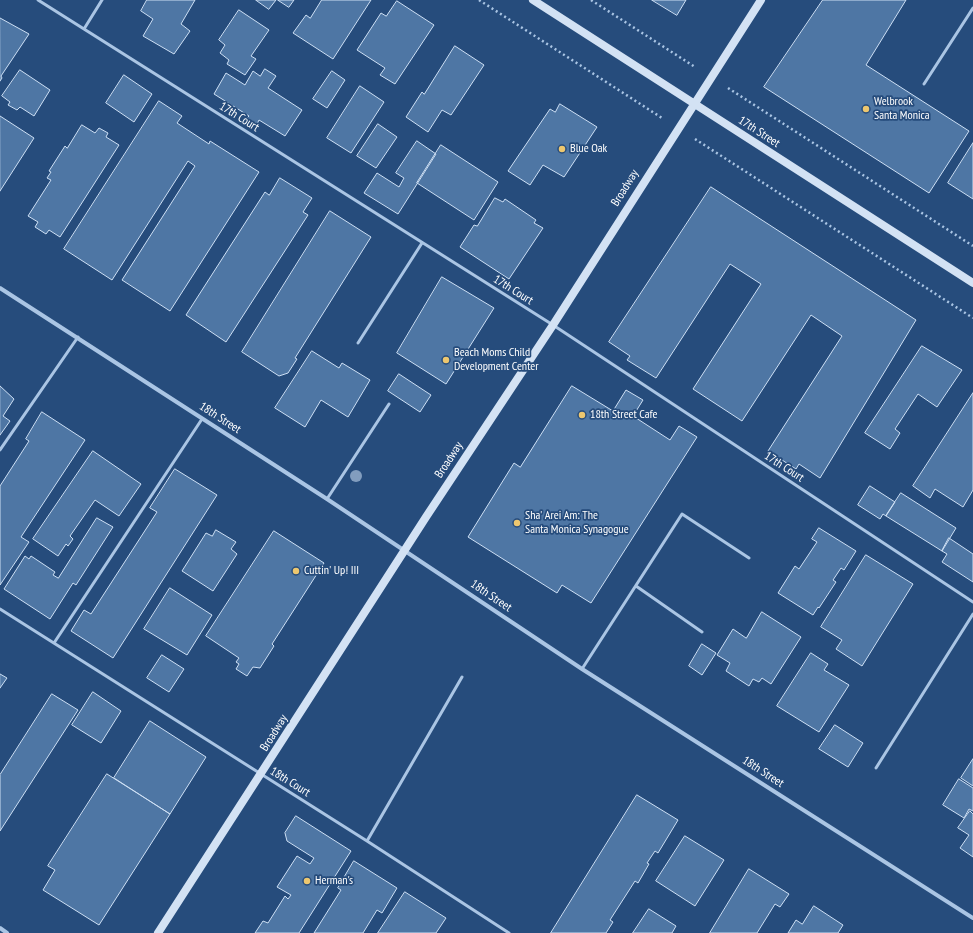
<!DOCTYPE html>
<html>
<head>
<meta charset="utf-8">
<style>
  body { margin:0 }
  canvas { display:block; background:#264c7c }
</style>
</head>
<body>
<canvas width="973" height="933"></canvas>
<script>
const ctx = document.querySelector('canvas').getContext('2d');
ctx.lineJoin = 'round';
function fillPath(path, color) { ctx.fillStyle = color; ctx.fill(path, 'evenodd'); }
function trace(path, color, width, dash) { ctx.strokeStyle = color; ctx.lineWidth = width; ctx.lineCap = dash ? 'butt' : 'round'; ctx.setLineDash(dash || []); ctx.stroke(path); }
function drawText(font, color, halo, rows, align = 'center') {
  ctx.font = font + ' "PT Sans Narrow",sans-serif'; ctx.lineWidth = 3.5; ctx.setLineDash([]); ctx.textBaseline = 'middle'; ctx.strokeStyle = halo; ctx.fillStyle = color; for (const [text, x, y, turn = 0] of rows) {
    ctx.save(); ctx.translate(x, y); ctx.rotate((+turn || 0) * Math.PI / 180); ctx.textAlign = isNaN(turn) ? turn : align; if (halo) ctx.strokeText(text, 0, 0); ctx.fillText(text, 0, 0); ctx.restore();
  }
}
const building = new Path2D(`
  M 147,0 L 195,0 L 181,24 L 190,31 L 174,54 L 143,36 L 153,19 L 141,11 Z
  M 256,0 L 276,0 L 269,9 Z
  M 278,0 L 294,0 L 289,7 Z
  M 322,0 L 371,0 L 333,59 L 293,33 L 306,15 L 310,18 Z
  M 652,0 L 686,0 L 677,15 Z
  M 823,0 L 906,0 L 866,65 L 969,131 L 929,193 L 764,87 Z
  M 397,1 L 434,25 L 395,84 L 380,75 L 385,68 L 357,50 L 381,13 L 386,16 Z
  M 239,10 L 269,30 L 251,56 L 256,59 L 245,75 L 227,64 L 229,60 L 220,53 L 225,45 L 219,40 Z
  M 0,18 L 29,34 L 1,76 L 2,78 L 0,81 Z
  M 455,46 L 484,65 L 451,115 L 442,110 L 428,132 L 406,117 L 422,92 L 424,94 Z
  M 265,69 L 276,76 L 268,88 L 302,110 L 285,136 L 259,120 L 257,124 L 247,118 L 249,116 L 214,94 L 226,73 L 245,85 L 253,71 L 260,76 Z
  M 20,70 L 50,90 L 34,116 L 20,107 L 17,110 L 8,105 L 10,102 L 2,96 Z
  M 332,71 L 345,80 L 327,108 L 313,99 Z
  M 124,75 L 152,94 L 134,122 L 106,103 Z
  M 360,86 L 384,102 L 351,153 L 327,138 Z
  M 159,101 L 182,116 L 177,123 L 209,144 L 210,141 L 259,172 L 170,311 L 122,280 L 195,166 L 188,161 L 112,280 L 64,249 Z
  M 560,104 L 597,127 L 564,177 L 543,165 L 530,185 L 508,171 L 550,109 L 555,112 Z
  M 0,116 L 34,138 L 0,191 Z
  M 378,124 L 397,137 L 376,168 L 357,156 Z
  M 82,125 L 95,133 L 99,128 L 108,133 L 106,137 L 119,145 L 60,237 L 49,230 L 46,234 L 35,227 L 38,222 L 28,216 L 51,180 L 47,178 L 51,172 L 49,171 L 65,146 L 67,148 Z
  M 417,141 L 436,154 L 398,214 L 364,193 L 377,173 L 399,187 L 404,178 L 396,173 Z
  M 973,143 L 973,199 L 948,183 Z
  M 441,145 L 498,182 L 474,220 L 417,183 Z
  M 280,178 L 312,198 L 303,212 L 308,215 L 226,342 L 186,315 L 265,192 L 269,195 Z
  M 711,187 L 916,320 L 820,478 L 799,464 L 796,469 L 768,451 L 842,336 L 811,315 L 742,421 L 693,389 L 761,284 L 730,264 L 656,378 L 627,360 L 630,356 L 609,342 Z
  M 495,198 L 503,202 L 505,199 L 536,220 L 534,223 L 543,228 L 509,279 L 460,247 L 474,225 L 477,226 Z
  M 330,211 L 371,237 L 295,358 L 297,359 L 288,373 L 279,376 L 242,352 Z
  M 442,277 L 494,308 L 446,384 L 397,353 Z
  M 922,346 L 962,370 L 937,407 L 918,394 L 895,429 L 900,433 L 890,449 L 865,433 Z
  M 312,351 L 339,368 L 342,363 L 370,380 L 348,417 L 321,400 L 305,427 L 275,408 Z
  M 399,374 L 431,395 L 420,412 L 388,391 Z
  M 0,386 L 14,399 L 3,416 L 10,421 L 0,435 Z
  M 572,386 L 613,411 L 626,390 L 643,400 L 633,416 L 670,440 L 679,426 L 697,437 L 591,603 L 562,585 L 557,593 L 468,537 L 514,463 L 520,467 Z
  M 973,393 L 973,490 L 963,507 L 935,489 L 930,498 L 913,486 Z
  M 42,412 L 85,440 L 21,537 L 29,542 L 0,585 L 0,486 L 29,441 L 26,439 Z
  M 93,451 L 141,484 L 119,516 L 95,500 L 70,536 L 73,539 L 68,546 L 66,544 L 58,556 L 33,539 Z
  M 175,469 L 217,495 L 113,658 L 71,631 L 84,610 L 91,614 L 157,512 L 150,508 Z
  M 870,486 L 895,502 L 886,516 L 883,514 L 880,519 L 858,505 Z
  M 901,493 L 956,528 L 942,551 L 886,516 Z
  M 97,518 L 113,527 L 76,585 L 73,583 L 50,619 L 4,589 L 25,556 L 29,559 L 31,556 L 55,572 L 53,575 L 58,578 Z
  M 819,528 L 856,551 L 844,570 L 841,568 L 833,580 L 836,582 L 819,608 L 818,607 L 813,615 L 778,593 L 795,566 L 799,569 L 817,542 L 812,539 Z
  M 216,530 L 236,542 L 231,549 L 237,554 L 213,591 L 182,571 L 206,533 L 212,536 Z
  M 274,531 L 324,563 L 272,644 L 274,646 L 260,668 L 253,667 L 247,676 L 236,669 L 239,664 L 236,662 L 239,658 L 206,636 Z
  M 949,538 L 973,554 L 973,582 L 942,562 L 947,554 L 942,551 Z
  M 866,555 L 913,584 L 862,666 L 836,649 L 842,640 L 821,627 Z
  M 170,588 L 212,615 L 187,655 L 144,629 Z
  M 762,612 L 801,637 L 771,684 L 762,678 L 759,682 L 753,679 L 749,686 L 726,671 L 730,663 L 717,655 L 733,629 L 746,638 Z
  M 702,644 L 716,653 L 702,675 L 689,666 Z
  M 811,653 L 828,664 L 824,670 L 849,685 L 819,732 L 777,706 Z
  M 162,655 L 184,669 L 169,692 L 147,678 Z
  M 0,674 L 7,678 L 0,688 Z
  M 93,692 L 121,711 L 101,743 L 72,725 Z
  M 52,694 L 78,710 L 0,831 L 0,775 Z
  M 150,721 L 206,757 L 170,814 L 114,778 Z
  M 835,725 L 863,743 L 848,767 L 819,749 Z
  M 973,759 L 973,786 L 961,778 Z
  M 107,774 L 170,814 L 99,925 L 43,890 L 55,870 L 48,866 Z
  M 959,779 L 973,788 L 973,811 L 969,809 L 964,818 L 943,805 Z
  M 637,795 L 678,820 L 658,853 L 655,851 L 647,863 L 649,864 L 638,883 L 635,881 L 610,920 L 613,922 L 606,933 L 551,933 Z
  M 970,811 L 973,814 L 973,857 L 960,848 L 969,835 L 958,828 Z
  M 296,816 L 351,851 L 299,933 L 255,933 L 263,921 L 268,923 L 285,896 L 288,899 L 291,895 L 277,887 L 297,856 L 310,864 L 314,858 L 287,841 L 285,833 Z
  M 685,836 L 724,860 L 695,906 L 656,881 Z
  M 354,861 L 397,888 L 382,913 L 377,910 L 363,933 L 314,933 L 341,890 L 338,888 Z
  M 749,869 L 789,894 L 780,907 L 775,904 L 757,933 L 710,933 Z
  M 405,892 L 446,918 L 436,933 L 378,933 Z
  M 814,906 L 843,925 L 838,933 L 788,933 L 796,920 L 802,924 Z
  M 649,909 L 676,926 L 672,933 L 633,933 Z`);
const path = new Path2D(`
  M 479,0 L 662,118
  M 591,0 L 695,67
  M 728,88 L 973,246
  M 695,139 L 973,318`);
const lane = new Path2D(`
  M 38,0 L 553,325 L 973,602
  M 84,29 L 102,0
  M 924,84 L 973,8
  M 358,343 L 422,243
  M 0,450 L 78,337
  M 327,499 L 389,404
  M 636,586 L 702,632
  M 0,609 L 367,841 L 509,933
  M 54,643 L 202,419
  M 582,669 L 682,514 L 749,558
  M 876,768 L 973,614
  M 367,841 L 462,677`);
const street = new Path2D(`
  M 0,288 L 327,499 L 582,669 L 973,918
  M 0,928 L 7,933`);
const secondary = new Path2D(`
  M 533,0 L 973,283
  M 158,933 L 426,517 L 553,325 L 761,0`);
const trees = [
  [356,476]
];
const markers = [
  [866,109,4,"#edc76f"],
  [562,149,4,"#edc76f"],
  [446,360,4,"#edc76f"],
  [582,415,4,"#edc76f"],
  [517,523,4,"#edc76f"],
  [296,571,4,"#edc76f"],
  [307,881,4,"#edc76f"]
];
const poiNames = [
  ["Welbrook",874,102],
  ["Santa Monica",874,116],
  ["Blue Oak",570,149],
  ["Beach Moms Child",454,353],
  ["Development Center",454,367],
  ["18th Street Cafe",590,415],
  ["Sha' Arei Am: The",525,516],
  ["Santa Monica Synagogue",525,530],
  ["Cuttin' Up! III",304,571],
  ["Herman's",315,881]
];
const streetNames = [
  ["17th Court",239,117,32],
  ["17th Street",759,132,33],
  ["Broadway",625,188,-58],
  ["17th Court",513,290,32],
  ["18th Street",220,418,33],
  ["Broadway",449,460,-57],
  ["17th Court",784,467,33],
  ["18th Street",491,596,34],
  ["Broadway",274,733,-58],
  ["18th Street",763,772,33],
  ["18th Court",290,782,32]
];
fillPath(building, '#4e76a4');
trace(building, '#cddff4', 1);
trace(path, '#aac5e4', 2.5, [2, 3]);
trace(lane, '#aac5e4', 3);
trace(street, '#aac5e4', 4);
trace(secondary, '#d3e2f4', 8);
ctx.fillStyle = '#829dbe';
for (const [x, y] of trees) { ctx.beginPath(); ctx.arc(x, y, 6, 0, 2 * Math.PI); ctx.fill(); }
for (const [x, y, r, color] of markers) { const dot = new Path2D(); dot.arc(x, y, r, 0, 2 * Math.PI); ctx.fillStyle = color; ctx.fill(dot); trace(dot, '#264c7c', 1.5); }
drawText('12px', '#fff', '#264c7c', poiNames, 'left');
drawText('12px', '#fff', '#264c7c', streetNames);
</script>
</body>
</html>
